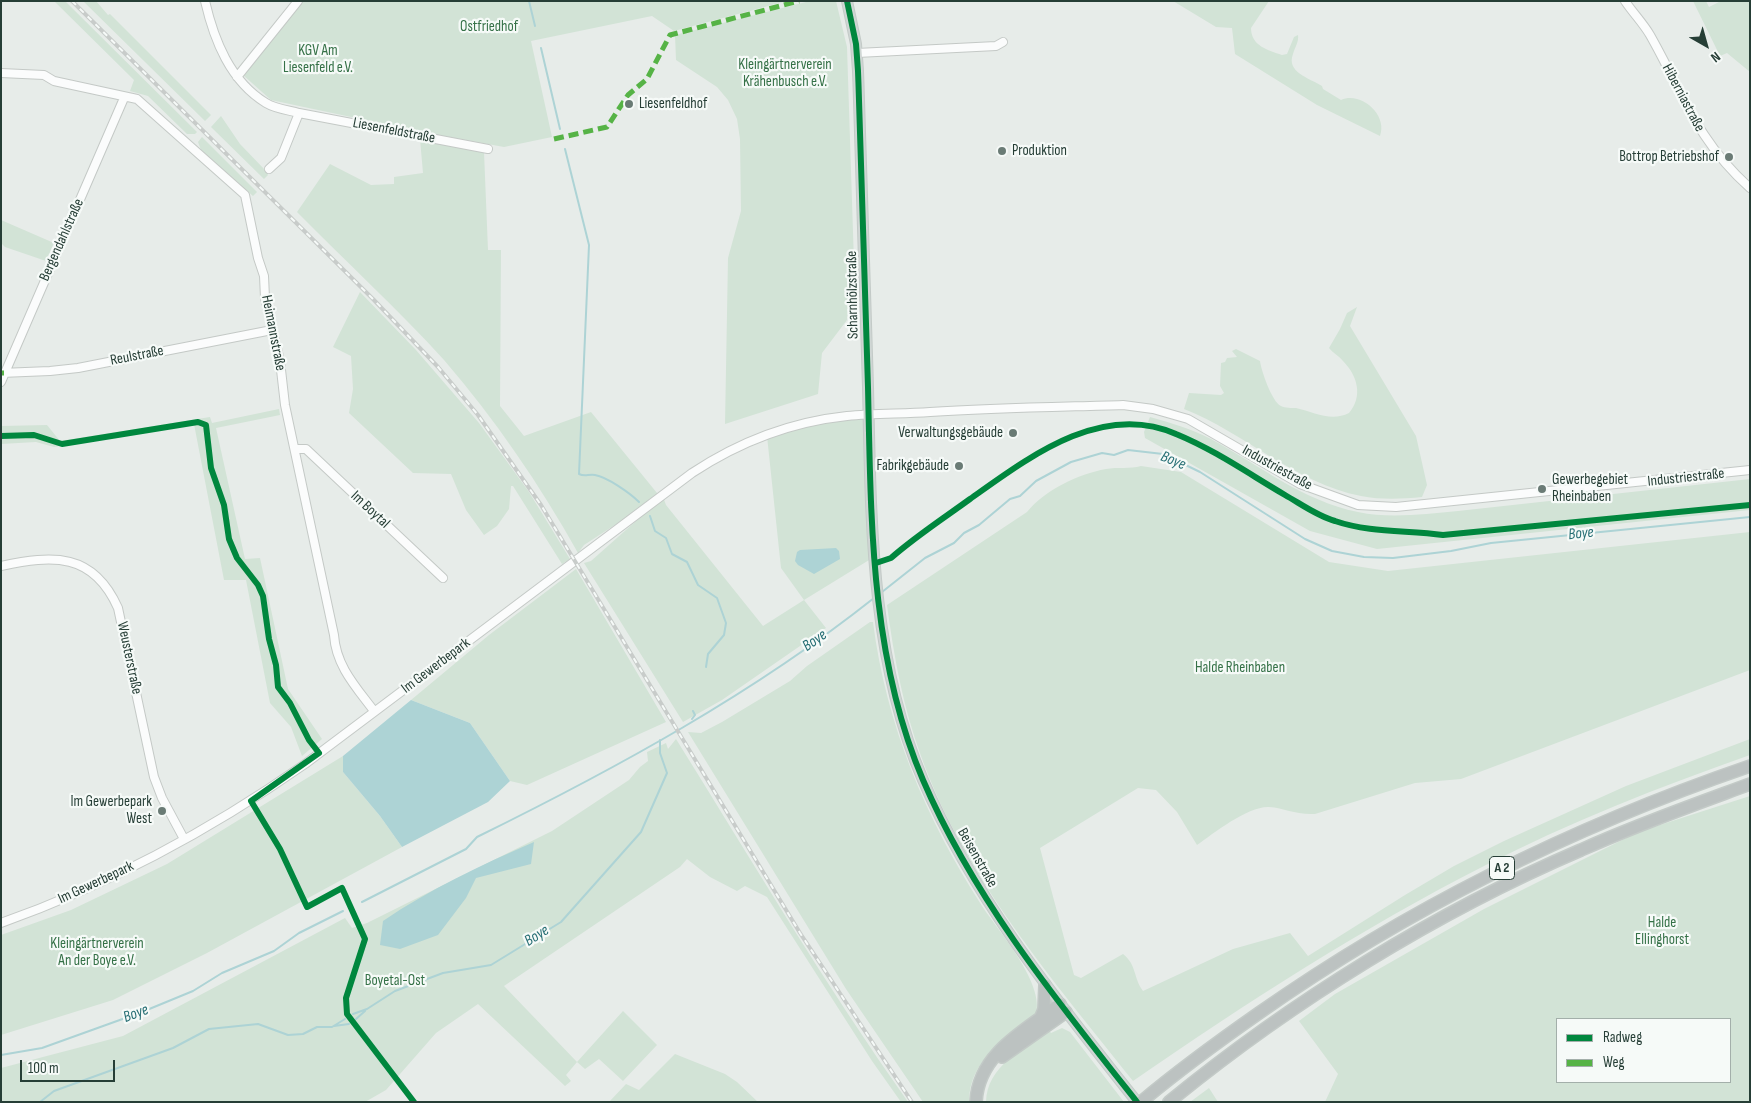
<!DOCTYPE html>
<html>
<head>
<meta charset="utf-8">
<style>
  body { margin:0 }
  #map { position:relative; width:1751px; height:1103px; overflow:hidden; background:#e7ece9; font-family:"Sofia Sans Condensed",sans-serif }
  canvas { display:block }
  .frame { position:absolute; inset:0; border:2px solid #263e36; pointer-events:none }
  .legend { position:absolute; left:1556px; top:1018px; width:175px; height:65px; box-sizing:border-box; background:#f6faf8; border:1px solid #a3afaa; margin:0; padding:6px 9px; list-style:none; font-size:15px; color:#263e36 }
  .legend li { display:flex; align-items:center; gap:10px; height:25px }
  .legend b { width:25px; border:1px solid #a3afaa }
  .north { position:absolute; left:1681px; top:20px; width:50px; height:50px; -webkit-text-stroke:4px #f6faf8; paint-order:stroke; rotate:142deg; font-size:14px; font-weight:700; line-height:20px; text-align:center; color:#263e36 }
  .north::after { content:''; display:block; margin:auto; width:18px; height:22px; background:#263e36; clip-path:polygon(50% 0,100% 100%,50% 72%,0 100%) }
  .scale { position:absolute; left:20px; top:1060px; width:95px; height:22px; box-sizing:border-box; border:2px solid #263e36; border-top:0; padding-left:6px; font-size:15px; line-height:18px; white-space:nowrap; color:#263e36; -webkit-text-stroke:4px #f6faf8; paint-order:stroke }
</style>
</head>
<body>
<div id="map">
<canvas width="1751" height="1103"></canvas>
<div class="frame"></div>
<ul class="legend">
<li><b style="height:6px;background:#00873e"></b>Radweg</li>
<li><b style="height:6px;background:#56b346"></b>Weg</li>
</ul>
<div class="north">N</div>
<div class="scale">100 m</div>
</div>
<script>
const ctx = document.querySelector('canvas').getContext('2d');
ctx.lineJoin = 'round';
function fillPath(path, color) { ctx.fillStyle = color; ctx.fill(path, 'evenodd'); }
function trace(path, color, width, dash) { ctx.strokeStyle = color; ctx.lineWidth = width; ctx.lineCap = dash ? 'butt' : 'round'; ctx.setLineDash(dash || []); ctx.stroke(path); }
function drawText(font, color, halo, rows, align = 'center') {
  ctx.font = font + ' "Sofia Sans Condensed",sans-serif'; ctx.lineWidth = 4.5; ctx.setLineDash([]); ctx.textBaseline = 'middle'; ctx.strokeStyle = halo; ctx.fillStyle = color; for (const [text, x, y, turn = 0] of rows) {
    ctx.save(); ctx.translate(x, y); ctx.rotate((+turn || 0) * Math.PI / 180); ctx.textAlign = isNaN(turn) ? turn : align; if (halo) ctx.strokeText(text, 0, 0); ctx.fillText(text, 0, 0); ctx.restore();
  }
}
const green = new Path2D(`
  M 54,1 L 65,1 L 197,132 L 195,134 L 187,134 L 148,96 L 130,91 L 134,80 Z
  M 83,1 L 96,1 L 108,15 L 110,14 L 211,115 L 205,121 Z
  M 301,1 L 787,1 L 674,31 L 652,16 L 531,41 L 552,137 L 504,147 L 417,131 L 271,100 L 243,75 Z
  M 810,1 L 836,1 L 847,47 L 854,263 L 847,320 L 822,353 L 818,394 L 725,424 L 728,258 L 741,211 L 740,139 L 737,119 L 728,100 L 717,87 L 676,60 L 675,35 Z
  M 1173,1 L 1269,1 L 1251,28 C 1251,46 1268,50 1282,55 L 1287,54 L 1294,37 L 1298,35 C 1299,42 1295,47 1293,54 C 1286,72 1309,78 1322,86 L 1323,89 L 1341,100 C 1361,91 1388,115 1380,136 L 1317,105 L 1235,54 L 1232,28 L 1216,27 Z
  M 1693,1 L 1706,1 L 1709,7 L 1721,1 L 1750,1 L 1750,72 L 1727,53 L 1720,56 Z
  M 221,116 L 240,144 L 266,171 L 268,175 L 264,179 L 211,127 Z
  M 202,137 L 257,192 L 253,196 L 201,150 L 198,142 Z
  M 420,139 L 484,152 L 488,250 L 501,250 L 500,406 L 524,436 L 591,412 L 657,493 L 661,495 L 584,545 L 578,553 C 540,485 495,419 444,360 C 398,309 346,262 297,212 L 330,164 L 371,185 L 394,184 L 394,177 L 423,173 Z
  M 1,220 L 54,243 L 46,261 L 5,247 L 1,243 Z
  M 360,292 L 416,350 L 479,423 L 529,492 L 570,559 L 562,564 L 513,486 L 511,486 L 509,509 L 497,526 L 484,535 L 466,510 L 451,474 L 413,473 L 349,413 L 353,389 L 351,356 L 333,347 Z
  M 1357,307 L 1350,326 L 1416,436 L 1427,485 L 1422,497 C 1402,499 1381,500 1361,496 C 1295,483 1245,433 1184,409 L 1189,393 L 1221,395 L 1224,393 L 1220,386 L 1221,363 L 1225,362 L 1227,358 L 1237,357 L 1232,351 L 1236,349 L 1260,361 C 1261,370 1272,402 1281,406 C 1285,408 1292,408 1296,408 C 1314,412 1331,422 1349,413 C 1363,397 1358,376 1343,361 C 1339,356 1333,353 1329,348 L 1340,329 L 1347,313 Z
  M 279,409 L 280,415 L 216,428 L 245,559 L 260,558 L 288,689 L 322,739 L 302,756 L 291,727 L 270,703 L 246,580 L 224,580 L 194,424 L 54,447 L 36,442 L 1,444 L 1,426 L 47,425 L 60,441 L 210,417 L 212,423 Z
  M 867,417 L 874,557 L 804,600 L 826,628 L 722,700 L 683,722 L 584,563 L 591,561 L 663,497 L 666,505 L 763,626 L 804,600 L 781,568 L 767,436 L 801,424 Z
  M 1150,417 C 1171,423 1192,429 1211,439 C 1259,465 1303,501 1358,512 C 1390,519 1425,514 1458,511 L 1750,479 L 1750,510 L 1377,549 L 1310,531 L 1145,438 L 1144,432 Z
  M 1141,466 L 1181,472 L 1329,562 L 1388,571 L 1750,532 L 1750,670 L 1461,779 L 1415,783 L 1315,814 C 1295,815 1285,808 1269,807 C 1248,806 1214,833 1197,845 L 1177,812 L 1156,790 L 1138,788 L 1040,848 L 1074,975 L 1081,978 L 1123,954 C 1137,965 1133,978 1143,991 L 1233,949 L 1290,933 L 1308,956 L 1405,895 L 1454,866 L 1504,841 L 1626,786 L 1750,739 L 1750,755 C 1659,787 1570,822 1484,866 C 1362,928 1246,1003 1133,1081 C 1053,980 965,879 921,756 C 903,707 894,657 887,605 L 1027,512 C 1045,490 1078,474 1106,469 C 1117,467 1130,469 1141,466 Z
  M 576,569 L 666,722 L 527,785 L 510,781 L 470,723 L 411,700 L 489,635 Z
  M 870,622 L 873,622 C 886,725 926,819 982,906 C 999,932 1045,983 1036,1015 C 1006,1038 969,1060 969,1102 L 923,1102 L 846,989 L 688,732 L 701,733 L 722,722 L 790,681 L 807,666 Z
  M 676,739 C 752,861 825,985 908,1102 L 901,1102 L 872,1061 L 767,897 L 745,886 L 737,891 L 710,877 L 687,859 L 680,867 L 504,986 L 577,1062 L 623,1011 L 657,1045 L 623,1081 L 599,1059 L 585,1069 L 577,1062 L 566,1075 L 571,1081 L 565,1086 L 478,1004 L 436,1033 L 386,1090 L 365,1102 L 1,1102 L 1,1068 L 123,1036 L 345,918 L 352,928 L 367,923 L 552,831 L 629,780 L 640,767 L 648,761 L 647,752 L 666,743 L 668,749 Z
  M 343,756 L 343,772 L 380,816 L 402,847 L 207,953 L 113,1000 L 1,1035 L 1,935 L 71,910 L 167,864 Z
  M 1750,796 L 1750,1102 L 1325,1102 L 1338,1074 L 1299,1021 L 1335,994 L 1484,909 L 1638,832 ZM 1557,1019 L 1730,1019 L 1730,1082 L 1557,1082 Z
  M 1062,1028 L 1070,1032 L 1124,1102 L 986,1102 C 987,1066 1023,1049 1049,1030 L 1051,1033 Z
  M 675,1054 L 725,1074 L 737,1082 L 758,1102 L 609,1102 L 626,1084 L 639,1090 Z
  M 1209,1088 L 1218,1102 L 1190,1102 Z`);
const water = new Path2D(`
  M 836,548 L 839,551 L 840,559 L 814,574 L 798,565 L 795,561 L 797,552 L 800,550 Z
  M 411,700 L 470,723 L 510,781 L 488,802 L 402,847 L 380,816 L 343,772 L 343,756 Z
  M 534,842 L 531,864 L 476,878 L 466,898 L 438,935 L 400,949 L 380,945 L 383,921 C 430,889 481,865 534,842 Z`);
const stream = new Path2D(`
  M 529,1 L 535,26
  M 541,48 L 560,129
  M 565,149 L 589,245 L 579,474 C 585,477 588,474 595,475 C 607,477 630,493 639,502
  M 650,516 L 655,531 L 666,538 L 672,554 L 687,562 L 698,585 L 717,598 L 726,623 L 724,635 L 708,654 L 706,667
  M 882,592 L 925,558 L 954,543 L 964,533 L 979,525 L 1010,499 L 1020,496 L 1036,481 L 1071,462 L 1102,453 L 1114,455 L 1128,450 L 1163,454 L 1200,472 L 1305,539 L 1332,551 L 1364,557 L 1393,558 L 1451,551 L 1491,543 L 1750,517
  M 692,719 L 695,715 L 693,711
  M 362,902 L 466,849 L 477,837 C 615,769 753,694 874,598
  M 353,1014 L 367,1009 L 395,991 L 443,973 L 491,965 L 561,922 L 641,832 L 667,773 L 660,753 L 660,740
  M 356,1019 L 365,1011
  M 334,1026 L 349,1024
  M 1,1055 L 42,1048 L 142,1012 L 193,991 L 222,973 L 274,951 L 299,933 L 343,911
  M 40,1102 L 54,1091 L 173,1048 L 209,1029 L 258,1024 L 288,1035 L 303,1034 L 317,1027 L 332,1027 L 345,1019`);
const minor = new Path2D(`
  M 205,1 C 214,40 230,81 266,103 C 276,109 288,110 299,113
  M 1625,1 C 1633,13 1643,23 1650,35 C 1683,93 1697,141 1750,188
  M 857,53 L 996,46 L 1003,42
  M 1,73 L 44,75 L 54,81 L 137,99 L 245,195 L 258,258 L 264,276 L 265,298 L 280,361 L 285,405 L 334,635 C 336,666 356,687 374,711
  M 237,77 L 298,1
  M 269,169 L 281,158 L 299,113 L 488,149
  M 1,373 L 50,371 L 78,368 L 272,330
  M 1,382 L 124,98
  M 295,449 L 306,449 L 443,578
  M 1,566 C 53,555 93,552 118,608 L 154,777 L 162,798 L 184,839
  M 1,923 C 108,885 212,829 305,764 L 692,473 C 739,442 790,422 847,416 C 874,413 902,414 930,412 C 994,408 1058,407 1123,405 L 1153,409 L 1188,419 L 1300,484 L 1358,505 L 1396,507 L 1750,470`);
const major = new Path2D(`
  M 847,1 L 856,44 L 858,71 C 862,176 865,281 868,387 C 871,518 870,657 923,780 C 974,899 1057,1001 1137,1102`);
const highway = new Path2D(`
  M 1040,1019 L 1044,1009 L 1045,985
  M 1002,1057 L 1066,1012
  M 976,1102 C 978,1054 1025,1030 1060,1004
  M 1141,1102 C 1179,1070 1219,1041 1259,1013 C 1410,907 1575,826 1750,766
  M 1169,1102 C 1291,1002 1436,912 1581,850 C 1636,825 1693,805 1750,784`);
const rail = new Path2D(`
  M 72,1 L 373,299 L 438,367 L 478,415 L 541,505 L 800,933 L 912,1102`);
const quiet = new Path2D(`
  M 554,139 L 607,127 L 628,95 L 647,79 L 670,35 L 799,1
  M 1,373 L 4,373`);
const cycleway = new Path2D(`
  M 847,1 L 856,44 L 858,71 C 862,176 865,281 868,387 C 871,518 870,657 923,780 C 974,899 1057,1001 1137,1102
  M 1,436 L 34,435 L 62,444 L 198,422 L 206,425 L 211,468 L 224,505 L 229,539 L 237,558 L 258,585 L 263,596 L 269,639 L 276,665 L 278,687 L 290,703 L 309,740 L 319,753 L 251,801 L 280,849 L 307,907 L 342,888 L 365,939 L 346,998 L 347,1014 L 414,1102
  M 876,563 L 891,558 C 916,536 944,518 970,499 C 1028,458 1101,401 1176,434 C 1215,450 1249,474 1285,495 C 1301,504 1317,516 1335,521 C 1370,533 1407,530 1443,535 L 1750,505`);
const markers = [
  [629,104,5,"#6a7b75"],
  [1002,151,5,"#6a7b75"],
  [1729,157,5,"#6a7b75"],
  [1013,433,5,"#6a7b75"],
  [959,466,5,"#6a7b75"],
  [1542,489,5,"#6a7b75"],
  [162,811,5,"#6a7b75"]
];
const shields = [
  [1502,868,25]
];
const shieldNames = [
  ["A 2",1502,868]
];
const parkNames = [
  ["Ostfriedhof",489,27],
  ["KGV Am",318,51],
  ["Liesenfeld e.V.",318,68],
  ["Kleingärtnerverein",785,65],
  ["Krähenbusch e.V.",785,82],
  ["Halde Rheinbaben",1240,668],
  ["Halde",1662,923],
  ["Ellinghorst",1662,940],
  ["Kleingärtnerverein",97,944],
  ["An der Boye e.V.",97,961],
  ["Boyetal-Ost",395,981]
];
const streetNames = [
  ["Hiberniastraße",1683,98,62],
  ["Liesenfeldstraße",394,131,11],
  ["Bergendahlstraße",62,240,-66],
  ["Scharnhölzstraße",853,295,-91],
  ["Heimannstraße",273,333,79],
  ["Reulstraße",137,356,-11],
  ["Industriestraße",1277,468,29],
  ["Industriestraße",1686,478,-6],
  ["Im Boytal",370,510,43],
  ["Weusterstraße",129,658,78],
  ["Im Gewerbepark",436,666,-37],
  ["Beisenstraße",977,858,60],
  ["Im Gewerbepark",96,883,-25]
];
const poiNames = [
  ["Liesenfeldhof",639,104,"left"],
  ["Produktion",1012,151,"left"],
  ["Bottrop Betriebshof",1719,157],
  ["Verwaltungsgebäude",1003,433],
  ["Fabrikgebäude",949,466],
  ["Gewerbegebiet",1552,480,"left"],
  ["Rheinbaben",1552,497,"left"],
  ["Im Gewerbepark",152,802],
  ["West",152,819]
];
const waterNames = [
  ["Boye",1173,461,22],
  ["Boye",1581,534,-6],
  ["Boye",815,641,-35],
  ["Boye",537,936,-32],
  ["Boye",136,1014,-21]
];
fillPath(green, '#d2e3d6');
fillPath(water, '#add3d5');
trace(stream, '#add3d5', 2);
trace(minor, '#c4c9c6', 10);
trace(major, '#c3cac7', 12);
trace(highway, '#c3cac7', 14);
trace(minor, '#fbfcfc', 8);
trace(major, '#cfd6d4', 10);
trace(highway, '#bcc2c1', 11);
trace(rail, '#c8ccca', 4);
trace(rail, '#f6faf8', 2, [5.5]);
trace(quiet, '#56b346', 5, [10, 5]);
trace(cycleway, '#00873e', 6);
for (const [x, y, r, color] of markers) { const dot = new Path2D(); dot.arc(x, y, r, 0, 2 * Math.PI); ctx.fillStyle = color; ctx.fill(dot); trace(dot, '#f6faf8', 2); }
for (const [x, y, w] of shields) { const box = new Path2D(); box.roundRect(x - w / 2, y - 11.5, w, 23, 4); ctx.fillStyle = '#f6faf8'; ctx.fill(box); trace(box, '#263e36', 1); }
drawText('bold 14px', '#263e36', null, shieldNames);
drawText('15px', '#357147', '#f6faf8', parkNames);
drawText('15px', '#263e36', '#f6faf8', streetNames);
drawText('15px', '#263e36', '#f6faf8', poiNames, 'right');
drawText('italic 16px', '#266e74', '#f6faf8', waterNames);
</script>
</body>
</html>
